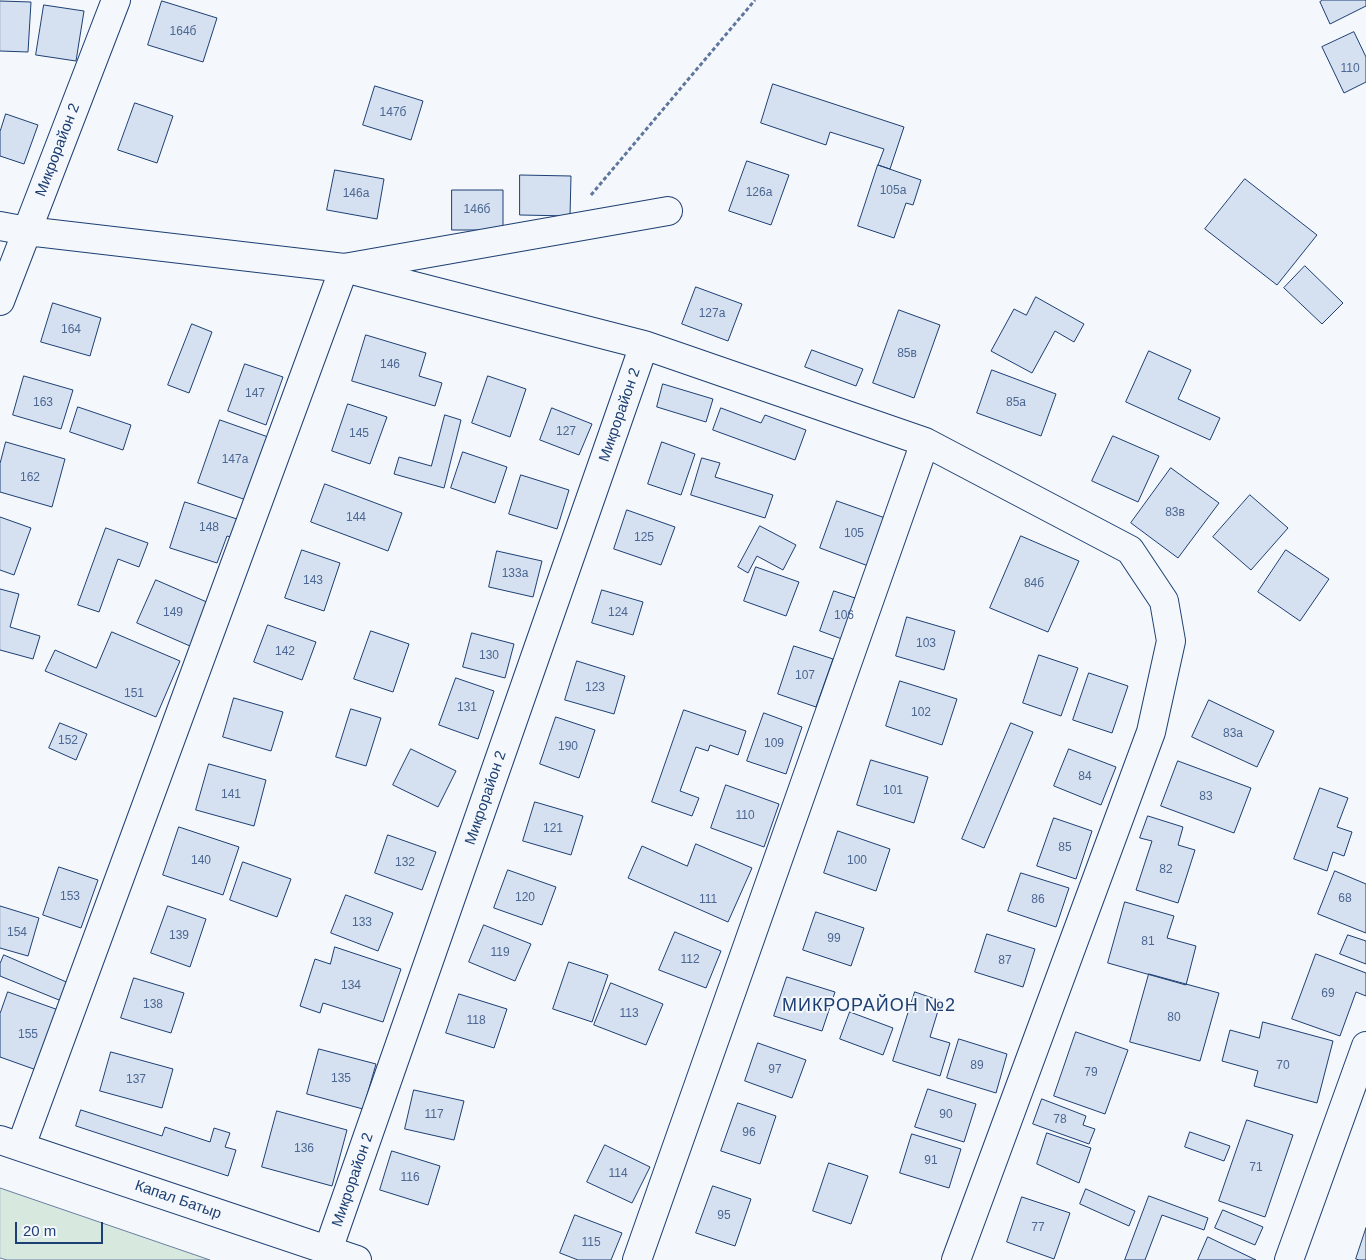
<!DOCTYPE html>
<html>
<head>
<meta charset="utf-8">
<style>
  body { margin:0 }
  #map { position:relative; width:1366px; height:1260px; overflow:hidden; background:#f4f7fb; font-family:Arial,sans-serif }
  canvas { display:block }
  .scale { position:absolute; left:15px; top:1222px; width:88px; height:22px; box-sizing:border-box; border:2px solid #1d3f73; border-top:0; padding-left:6px; font-size:15px; line-height:18px; white-space:nowrap; color:#1d3f73; -webkit-text-stroke:4px #f4f7fb; paint-order:stroke }
</style>
</head>
<body>
<div id="map">
<canvas width="1366" height="1260"></canvas>
<div class="scale">20 m</div>
</div>
<script>
const ctx = document.querySelector('canvas').getContext('2d');
ctx.lineJoin = 'round';
function fillPath(path, color) { ctx.fillStyle = color; ctx.fill(path, 'evenodd'); }
function trace(path, color, width, dash) { ctx.strokeStyle = color; ctx.lineWidth = width; ctx.lineCap = dash ? 'butt' : 'round'; ctx.setLineDash(dash || []); ctx.stroke(path); }
function drawText(font, color, halo, rows, align = 'center') {
  ctx.font = font + ' Arial,sans-serif'; ctx.lineWidth = 4; ctx.setLineDash([]); ctx.textBaseline = 'middle'; ctx.strokeStyle = halo; ctx.fillStyle = color; for (const [text, x, y, turn = 0] of rows) {
    ctx.save(); ctx.translate(x, y); ctx.rotate((+turn || 0) * Math.PI / 180); ctx.textAlign = isNaN(turn) ? turn : align; if (halo) ctx.strokeText(text, 0, 0); ctx.fillText(text, 0, 0); ctx.restore();
  }
}
const green = new Path2D(`
  M 0,1188 L 210,1260 L 7,1260 L 0,1258 Z`);
const building = new Path2D(`
  M 1323,0 L 1366,0 L 1366,6 L 1330,24 L 1320,2 Z
  M 0,1 L 31,2 L 28,52 L 0,51 Z
  M 162,1 L 217,18 L 203,62 L 148,45 Z
  M 44,5 L 84,11 L 76,61 L 36,55 Z
  M 1354,32 L 1366,57 L 1366,82 L 1344,93 L 1322,47 Z
  M 773,84 L 904,127 L 890,169 L 878,165 L 884,149 L 830,132 L 826,145 L 761,123 Z
  M 375,86 L 423,101 L 411,140 L 363,125 Z
  M 135,103 L 173,116 L 157,163 L 118,150 Z
  M 6,114 L 38,125 L 24,164 L 0,156 L 0,132 Z
  M 747,161 L 789,175 L 771,225 L 729,211 Z
  M 878,165 L 921,180 L 913,205 L 906,203 L 894,238 L 858,226 Z
  M 335,170 L 384,179 L 377,219 L 327,210 Z
  M 520,175 L 571,176 L 570,216 L 520,215 Z
  M 1245,179 L 1317,235 L 1277,285 L 1205,229 Z
  M 452,190 L 503,190 L 503,230 L 452,230 Z
  M 1305,266 L 1343,303 L 1322,324 L 1284,288 Z
  M 696,287 L 742,304 L 728,341 L 682,324 Z
  M 1036,297 L 1084,324 L 1074,342 L 1055,331 L 1032,373 L 991,351 L 1014,309 L 1026,315 Z
  M 53,303 L 101,318 L 90,356 L 41,342 Z
  M 899,310 L 940,325 L 914,398 L 873,383 Z
  M 192,324 L 212,332 L 189,393 L 168,385 Z
  M 366,335 L 426,353 L 419,376 L 442,383 L 435,406 L 352,381 Z
  M 812,350 L 863,369 L 856,386 L 805,367 Z
  M 1149,351 L 1191,370 L 1178,399 L 1220,418 L 1210,440 L 1126,402 Z
  M 245,364 L 283,377 L 266,425 L 228,411 Z
  M 992,370 L 1056,394 L 1041,436 L 977,413 Z
  M 24,376 L 73,390 L 61,429 L 13,415 Z
  M 488,376 L 526,389 L 510,437 L 472,423 Z
  M 663,384 L 713,399 L 706,422 L 657,407 Z
  M 348,404 L 387,417 L 370,464 L 332,451 Z
  M 78,407 L 131,425 L 123,450 L 70,432 Z
  M 552,408 L 592,424 L 579,455 L 540,440 Z
  M 721,408 L 761,423 L 765,415 L 806,430 L 795,460 L 713,430 Z
  M 445,415 L 461,420 L 444,488 L 394,474 L 399,457 L 431,466 Z
  M 220,420 L 271,438 L 249,501 L 198,483 Z
  M 1113,436 L 1159,456 L 1138,502 L 1092,481 Z
  M 6,442 L 65,459 L 52,507 L 0,492 L 0,464 Z
  M 662,442 L 695,454 L 681,495 L 648,484 Z
  M 463,452 L 507,467 L 495,503 L 451,488 Z
  M 702,458 L 720,463 L 715,477 L 773,495 L 765,518 L 691,495 Z
  M 1171,468 L 1219,503 L 1178,558 L 1131,523 Z
  M 521,475 L 569,490 L 557,529 L 509,514 Z
  M 325,484 L 402,513 L 388,551 L 311,522 Z
  M 1250,495 L 1288,528 L 1251,570 L 1213,537 Z
  M 837,501 L 888,519 L 871,567 L 820,548 Z
  M 185,502 L 243,521 L 237,539 L 227,536 L 217,563 L 170,548 Z
  M 627,510 L 675,527 L 661,565 L 614,549 Z
  M 0,517 L 31,528 L 14,575 L 0,570 Z
  M 760,526 L 796,545 L 783,570 L 757,556 L 748,573 L 738,567 Z
  M 106,528 L 148,543 L 139,567 L 118,559 L 99,612 L 78,605 Z
  M 1021,536 L 1079,561 L 1048,632 L 990,608 Z
  M 302,550 L 340,563 L 324,611 L 285,598 Z
  M 1286,550 L 1329,579 L 1300,621 L 1258,592 Z
  M 497,551 L 542,561 L 533,597 L 489,587 Z
  M 756,567 L 799,582 L 786,616 L 744,601 Z
  M 156,580 L 209,603 L 190,646 L 137,623 Z
  M 0,589 L 19,594 L 10,627 L 40,636 L 33,659 L 0,650 Z
  M 602,590 L 643,602 L 633,635 L 592,623 Z
  M 834,591 L 867,602 L 853,643 L 820,631 Z
  M 907,617 L 955,631 L 944,670 L 896,656 Z
  M 268,625 L 316,642 L 302,680 L 254,662 Z
  M 371,631 L 409,644 L 393,692 L 354,679 Z
  M 112,632 L 180,661 L 156,717 L 45,671 L 55,650 L 96,668 Z
  M 472,633 L 514,644 L 505,678 L 463,667 Z
  M 794,646 L 833,659 L 816,707 L 778,694 Z
  M 1039,655 L 1078,668 L 1061,716 L 1023,703 Z
  M 577,661 L 625,676 L 614,714 L 565,700 Z
  M 1089,673 L 1128,686 L 1112,733 L 1073,720 Z
  M 456,678 L 494,691 L 478,739 L 439,725 Z
  M 900,681 L 957,699 L 942,745 L 886,726 Z
  M 234,698 L 283,712 L 271,751 L 223,737 Z
  M 1209,700 L 1274,731 L 1257,767 L 1192,737 Z
  M 351,709 L 381,718 L 366,766 L 336,757 Z
  M 684,710 L 746,731 L 738,755 L 710,745 L 708,751 L 696,747 L 680,791 L 699,798 L 692,816 L 652,802 Z
  M 764,713 L 802,727 L 786,774 L 747,761 Z
  M 556,717 L 595,730 L 579,778 L 540,764 Z
  M 60,723 L 87,734 L 76,760 L 49,748 Z
  M 1011,723 L 1033,732 L 984,848 L 962,839 Z
  M 411,749 L 456,771 L 438,807 L 393,785 Z
  M 1069,749 L 1116,767 L 1101,805 L 1054,786 Z
  M 871,760 L 928,777 L 914,823 L 857,805 Z
  M 1178,761 L 1251,788 L 1234,833 L 1161,806 Z
  M 209,764 L 266,780 L 254,826 L 196,810 Z
  M 726,785 L 779,804 L 764,847 L 711,828 Z
  M 1320,788 L 1348,798 L 1337,827 L 1352,832 L 1344,856 L 1333,852 L 1327,871 L 1294,859 Z
  M 535,802 L 583,816 L 571,855 L 523,841 Z
  M 1148,816 L 1183,827 L 1178,845 L 1195,850 L 1178,903 L 1136,890 L 1152,841 L 1140,838 Z
  M 1054,818 L 1092,831 L 1076,879 L 1037,866 Z
  M 179,827 L 239,847 L 223,895 L 163,875 Z
  M 838,831 L 890,849 L 876,891 L 824,873 Z
  M 388,835 L 436,852 L 422,890 L 375,873 Z
  M 696,844 L 752,868 L 728,922 L 628,878 L 642,846 L 687,866 Z
  M 243,862 L 291,879 L 277,917 L 230,900 Z
  M 59,867 L 98,880 L 81,928 L 43,915 Z
  M 508,870 L 556,887 L 542,925 L 494,908 Z
  M 1335,871 L 1366,884 L 1366,933 L 1318,914 Z
  M 1021,873 L 1069,888 L 1056,927 L 1008,911 Z
  M 346,895 L 393,913 L 378,951 L 331,933 Z
  M 1125,902 L 1174,916 L 1167,938 L 1196,946 L 1186,985 L 1108,963 Z
  M 0,906 L 39,918 L 28,956 L 0,948 Z
  M 168,906 L 206,919 L 190,967 L 151,953 Z
  M 816,912 L 864,928 L 851,966 L 803,950 Z
  M 484,925 L 531,944 L 515,981 L 469,962 Z
  M 675,932 L 721,951 L 706,988 L 659,970 Z
  M 987,934 L 1035,949 L 1023,987 L 975,972 Z
  M 1348,935 L 1366,941 L 1366,964 L 1340,954 Z
  M 335,947 L 401,969 L 383,1022 L 323,1003 L 320,1013 L 300,1006 L 315,959 L 330,964 Z
  M 1316,954 L 1366,973 L 1366,996 L 1356,992 L 1340,1036 L 1292,1019 Z
  M 4,955 L 71,984 L 64,1002 L 0,976 L 0,964 Z
  M 569,962 L 608,975 L 592,1022 L 553,1009 Z
  M 1149,974 L 1219,993 L 1200,1061 L 1130,1042 Z
  M 787,977 L 835,992 L 822,1031 L 774,1016 Z
  M 134,978 L 184,993 L 171,1033 L 121,1018 Z
  M 611,983 L 663,1004 L 646,1045 L 594,1025 Z
  M 8,992 L 64,1012 L 42,1072 L 0,1057 L 0,1014 Z
  M 915,992 L 941,1001 L 930,1037 L 950,1043 L 940,1076 L 893,1061 Z
  M 459,994 L 507,1009 L 494,1048 L 446,1033 Z
  M 850,1012 L 893,1028 L 883,1055 L 840,1039 Z
  M 1263,1022 L 1333,1041 L 1317,1103 L 1254,1086 L 1258,1071 L 1222,1061 L 1230,1030 L 1259,1038 Z
  M 1076,1032 L 1128,1050 L 1105,1114 L 1054,1096 Z
  M 959,1039 L 1007,1054 L 996,1093 L 947,1078 Z
  M 758,1043 L 806,1060 L 792,1098 L 745,1081 Z
  M 319,1049 L 376,1064 L 363,1109 L 307,1094 Z
  M 111,1052 L 173,1069 L 162,1108 L 100,1091 Z
  M 928,1089 L 976,1104 L 964,1142 L 915,1127 Z
  M 414,1090 L 464,1101 L 454,1140 L 405,1129 Z
  M 1042,1099 L 1086,1116 L 1083,1125 L 1095,1129 L 1089,1144 L 1033,1124 Z
  M 738,1103 L 776,1116 L 760,1164 L 721,1151 Z
  M 81,1110 L 162,1136 L 165,1127 L 210,1142 L 214,1128 L 230,1133 L 225,1147 L 236,1150 L 228,1176 L 76,1126 Z
  M 277,1111 L 347,1130 L 332,1186 L 262,1167 Z
  M 1247,1120 L 1293,1135 L 1265,1217 L 1219,1201 Z
  M 1190,1132 L 1230,1146 L 1224,1161 L 1185,1147 Z
  M 1047,1133 L 1091,1148 L 1079,1183 L 1037,1164 Z
  M 912,1134 L 961,1149 L 949,1188 L 900,1173 Z
  M 605,1145 L 650,1167 L 632,1203 L 587,1182 Z
  M 392,1151 L 440,1166 L 428,1205 L 380,1190 Z
  M 829,1163 L 868,1176 L 851,1224 L 813,1211 Z
  M 713,1186 L 751,1199 L 735,1246 L 696,1233 Z
  M 1086,1189 L 1135,1211 L 1129,1226 L 1080,1204 Z
  M 1149,1196 L 1208,1218 L 1204,1230 L 1162,1215 L 1145,1260 L 1125,1260 Z
  M 1022,1197 L 1070,1213 L 1054,1259 L 1007,1242 Z
  M 1223,1210 L 1263,1227 L 1255,1245 L 1215,1228 Z
  M 575,1215 L 622,1233 L 611,1260 L 578,1260 L 560,1253 Z
  M 1366,1228 L 1366,1260 L 1359,1260 L 1356,1259 Z
  M 1208,1237 L 1256,1260 L 1198,1260 Z`);
const path = new Path2D(`
  M 591,195 L 755,0`);
const minor = new Path2D(`
  M 0,226 L 27,231 L 344,268 L 644,345 L 925,442 L 1130,550 L 1164,601 L 1171,641 L 1151,732 L 956,1260
  M 0,301 L 116,0
  M 21,1146 L 344,268 L 668,211
  M 328,1250 L 644,345
  M 637,1260 L 925,442
  M 1289,1260 L 1366,1046`);
const major = new Path2D(`
  M 0,1140 L 357,1260`);
const numberNames = [
  ["164б",183,32],
  ["110",1350,69],
  ["147б",393,113],
  ["105а",893,191],
  ["126а",759,193],
  ["146а",356,194],
  ["146б",477,210],
  ["127а",712,314],
  ["164",71,330],
  ["85в",907,354],
  ["146",390,365],
  ["147",255,394],
  ["163",43,403],
  ["85а",1016,403],
  ["127",566,432],
  ["145",359,434],
  ["147а",235,460],
  ["162",30,478],
  ["83в",1175,513],
  ["144",356,518],
  ["148",209,528],
  ["105",854,534],
  ["125",644,538],
  ["133а",515,574],
  ["143",313,581],
  ["84б",1034,584],
  ["149",173,613],
  ["124",618,613],
  ["106",844,616],
  ["103",926,644],
  ["142",285,652],
  ["130",489,656],
  ["107",805,676],
  ["123",595,688],
  ["151",134,694],
  ["131",467,708],
  ["102",921,713],
  ["83а",1233,734],
  ["152",68,741],
  ["109",774,744],
  ["190",568,747],
  ["84",1085,777],
  ["101",893,791],
  ["141",231,795],
  ["83",1206,797],
  ["110",745,816],
  ["121",553,829],
  ["85",1065,848],
  ["140",201,861],
  ["100",857,861],
  ["132",405,863],
  ["82",1166,870],
  ["153",70,897],
  ["120",525,898],
  ["68",1345,899],
  ["111",708,900],
  ["86",1038,900],
  ["133",362,923],
  ["154",17,933],
  ["139",179,936],
  ["99",834,939],
  ["81",1148,942],
  ["119",500,953],
  ["112",690,960],
  ["87",1005,961],
  ["134",351,986],
  ["69",1328,994],
  ["138",153,1005],
  ["113",629,1014],
  ["80",1174,1018],
  ["118",476,1021],
  ["155",28,1035],
  ["89",977,1066],
  ["70",1283,1066],
  ["97",775,1070],
  ["79",1091,1073],
  ["135",341,1079],
  ["137",136,1080],
  ["117",434,1115],
  ["90",946,1115],
  ["78",1060,1120],
  ["96",749,1133],
  ["136",304,1149],
  ["91",931,1161],
  ["71",1256,1168],
  ["114",618,1174],
  ["116",410,1178],
  ["95",724,1216],
  ["77",1038,1228],
  ["115",591,1243]
];
const streetNames = [
  ["Микрорайон 2",58,150,-69],
  ["Микрорайон 2",620,415,-71],
  ["Микрорайон 2",486,798,-71],
  ["Микрорайон 2",353,1180,-71],
  ["Капал Батыр",178,1200,19]
];
const quarterNames = [
  ["МИКРОРАЙОН №2",869,1006]
];
fillPath(green, '#d7e8df');
trace(green, '#687fa3', 1);
fillPath(building, '#d5e0f0');
trace(building, '#1d3f73', 1);
trace(minor, '#1d3f73', 30);
trace(major, '#1d3f73', 30);
trace(path, '#5e769c', 3, [4, 2.5]);
trace(minor, '#f4f7fb', 28);
trace(major, '#f4f7fb', 28);
drawText('12px', '#4b6792', null, numberNames);
drawText('15px', '#1d3f73', '#f4f7fb', streetNames);
ctx.letterSpacing = '1px';
drawText('18px', '#1d3f73', '#f4f7fb', quarterNames);
ctx.letterSpacing = '0px';
</script>
</body>
</html>
